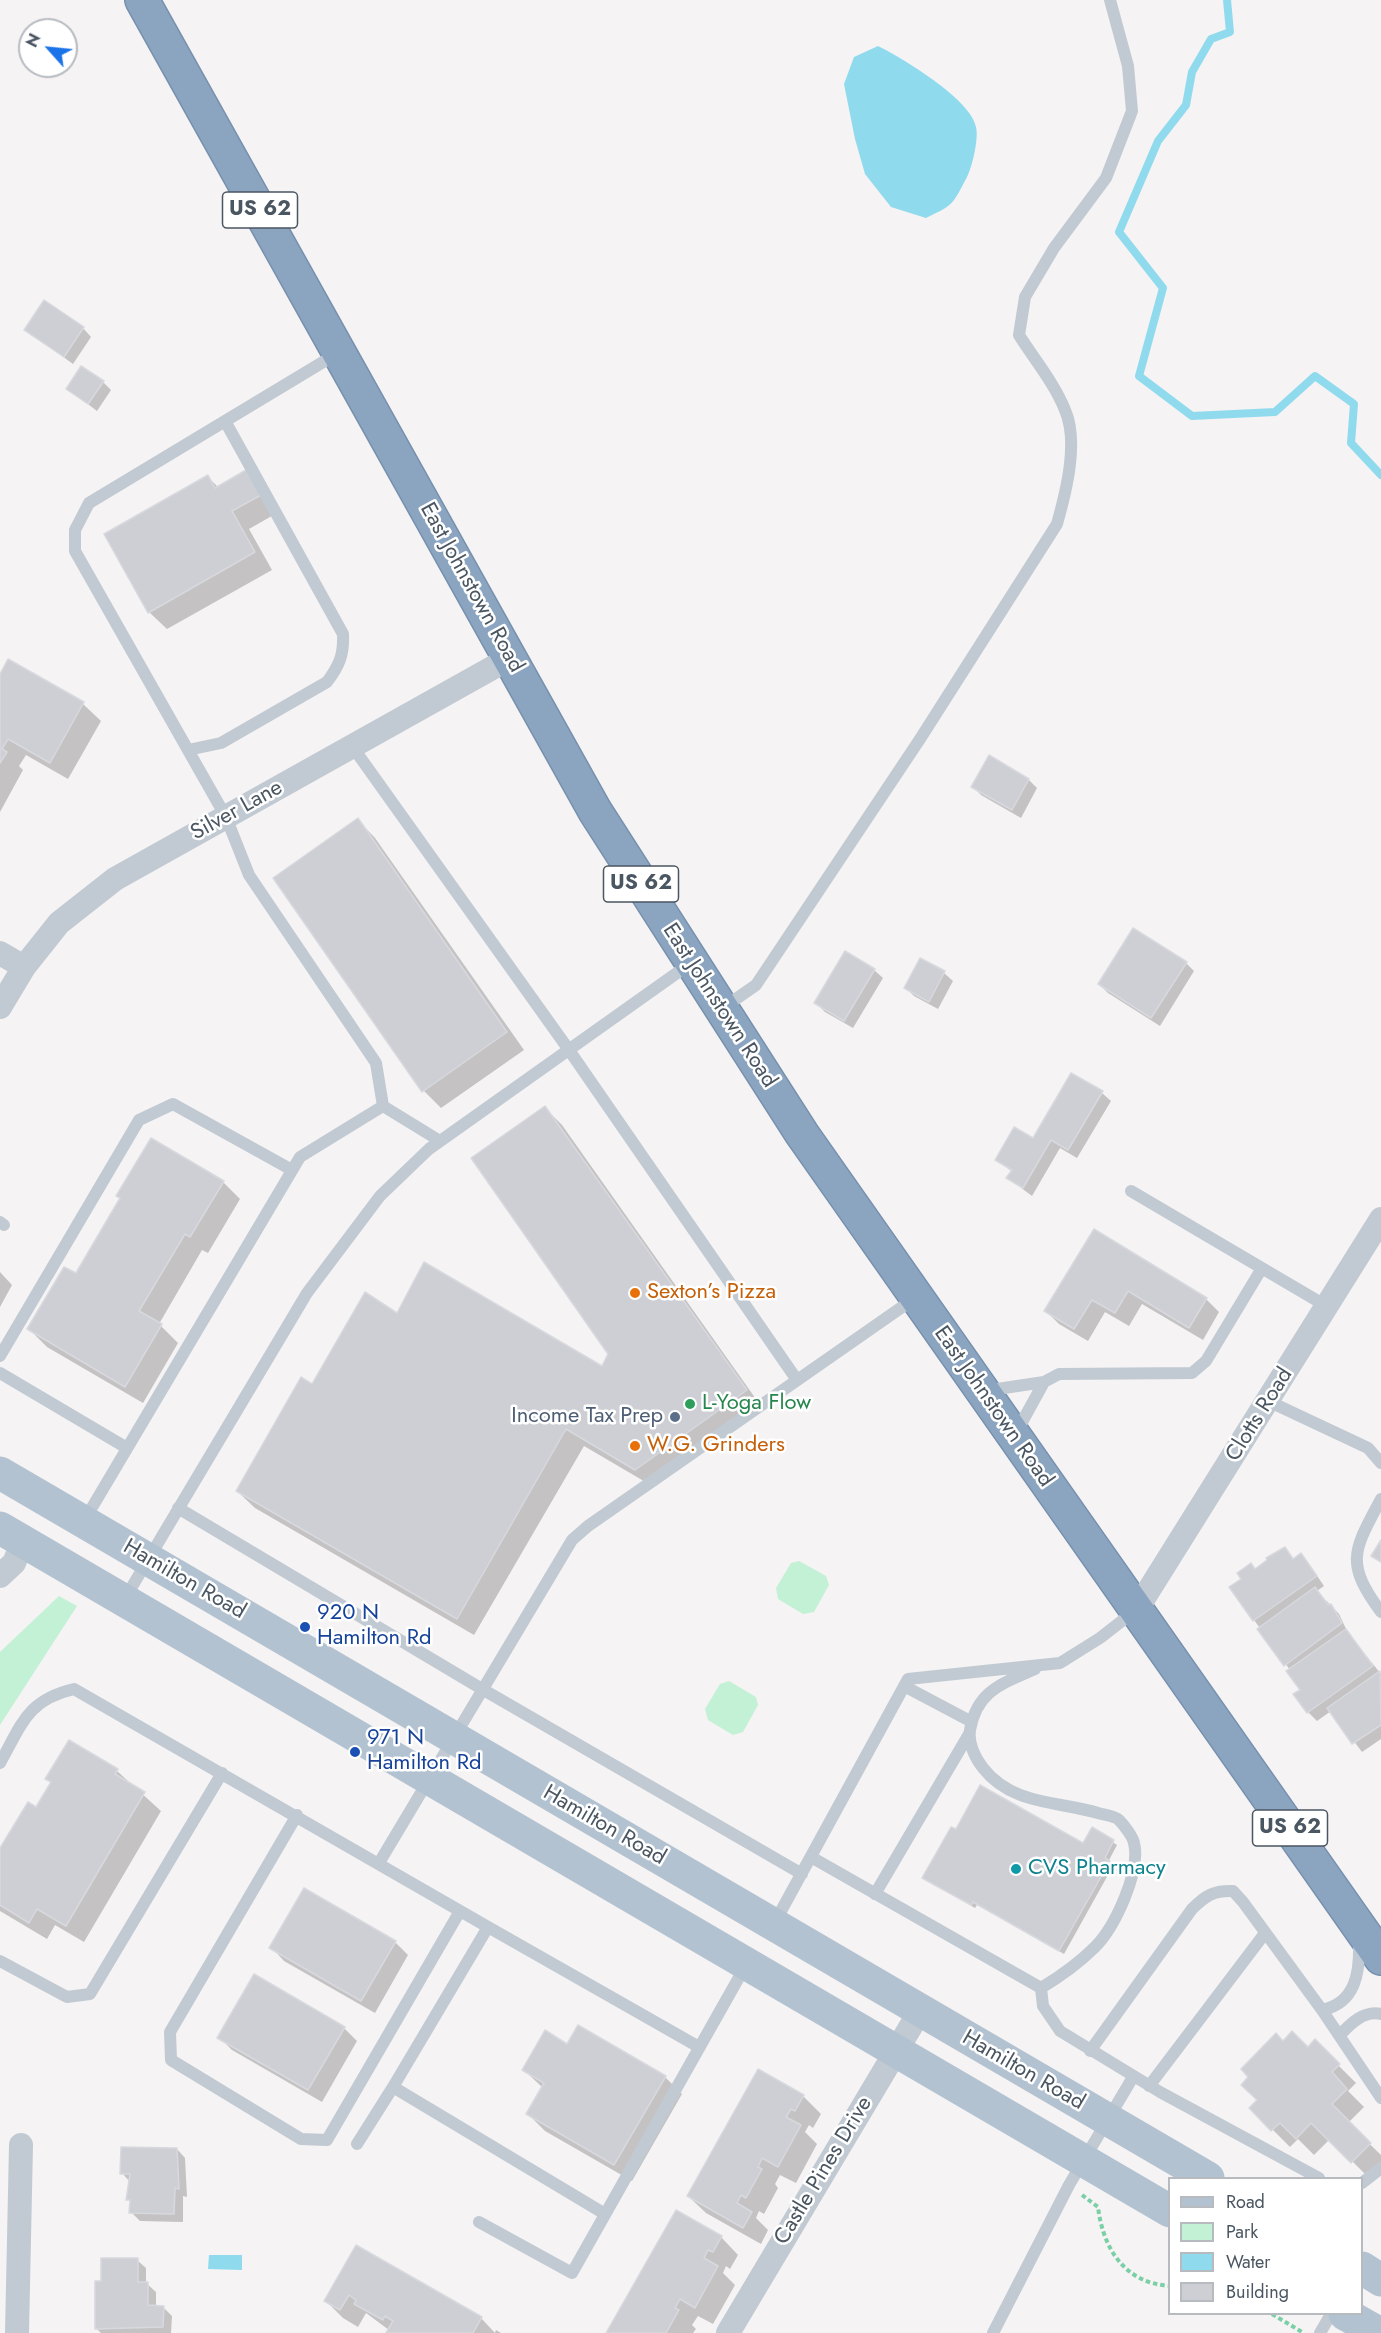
<!DOCTYPE html>
<html>
<head>
<meta charset="utf-8">
<style>
  body { margin:0 }
  #map { position:relative; width:1381px; height:2333px; overflow:hidden; background:#f5f3f3; font-family:Jost,sans-serif }
  canvas { display:block }
  .legend { position:absolute; left:1168px; top:2177px; width:195px; height:138px; box-sizing:border-box; background:#fff; border:2px solid #b7bbc0; margin:0; padding:8px 10px; list-style:none; font-size:18px; color:#4a5661 }
  .legend li { display:flex; align-items:center; gap:12px; height:30px }
  .legend b { width:30px; border:2px solid #b7bbc0 }
  .north { position:absolute; left:18px; top:18px; width:60px; height:60px; box-sizing:border-box; background:#fff; border:2px solid #b7bbc0; border-radius:50%; rotate:297deg; font-size:16px; font-weight:700; line-height:24px; text-align:center; color:#4a5661 }
  .north::after { content:''; display:block; margin:auto; width:21px; height:27px; background:#1a73e8; clip-path:polygon(50% 0,100% 100%,50% 72%,0 100%) }
</style>
</head>
<body>
<div id="map">
<canvas width="1381" height="2333"></canvas>
<ul class="legend">
<li><b style="height:8px;background:#b3c2d1"></b>Road</li>
<li><b style="height:16px;background:#c3f1d5"></b>Park</li>
<li><b style="height:16px;background:#90daee"></b>Water</li>
<li><b style="height:16px;background:#cdcfd5"></b>Building</li>
</ul>
<div class="north">N</div>
</div>
<script>
const ctx = document.querySelector('canvas').getContext('2d');
ctx.lineJoin = 'round';
function fillPath(path, color) { ctx.fillStyle = color; ctx.fill(path, 'evenodd'); }
function trace(path, color, width, dash) { ctx.strokeStyle = color; ctx.lineWidth = width; ctx.lineCap = dash ? 'butt' : 'round'; ctx.setLineDash(dash || []); ctx.stroke(path); }
function drawText(font, color, halo, rows, align = 'center') {
  ctx.font = font + ' Jost,sans-serif'; ctx.lineWidth = 5; ctx.setLineDash([]); ctx.textBaseline = 'middle'; ctx.strokeStyle = halo; ctx.fillStyle = color; for (const [text, x, y, turn = 0] of rows) {
    ctx.save(); ctx.translate(x, y); ctx.rotate((+turn || 0) * Math.PI / 180); ctx.textAlign = isNaN(turn) ? turn : align; if (halo) ctx.strokeText(text, 0, 0); ctx.fillText(text, 0, 0); ctx.restore();
  }
}
const green = new Path2D(`
  M 799,1561 L 826,1576 L 829,1585 L 814,1612 L 803,1614 L 778,1599 L 776,1588 L 791,1563 Z
  M 59,1596 L 77,1606 L 0,1725 L 0,1652 Z
  M 729,1681 L 756,1697 L 758,1705 L 743,1732 L 733,1735 L 708,1720 L 705,1709 L 720,1684 Z`);
const water = new Path2D(`
  M 878,46 C 902,58 971,99 976,127 C 979,139 972,167 967,177 C 952,205 955,204 926,218 L 891,207 L 865,174 L 855,139 L 844,84 L 854,57 Z
  M 209,2255 L 242,2255 L 242,2270 L 208,2269 Z`);
const shadow = new Path2D(`
  M 83,328 L 91,337 L 73,364 L 26,330 Z
  M 103,382 L 111,390 L 97,411 L 68,389 Z
  M 246,472 L 277,513 L 249,529 L 272,570 L 167,629 L 149,612 L 208,477 L 219,488 Z
  M 9,661 L 83,704 L 101,721 L 68,779 L 26,755 L 19,766 L 23,770 L 0,812 L 0,677 Z
  M 1029,780 L 1037,788 L 1021,818 L 981,795 L 973,787 Z
  M 358,820 L 375,838 L 524,1050 L 441,1108 L 424,1091 Z
  M 921,960 L 944,973 L 953,981 L 938,1009 L 914,996 L 906,988 Z
  M 1186,963 L 1194,971 L 1160,1026 L 1108,993 L 1099,984 Z
  M 874,970 L 883,978 L 853,1028 L 825,1012 L 816,1003 Z
  M 1071,1075 L 1102,1093 L 1111,1101 L 1077,1158 L 1060,1148 L 1032,1196 L 1008,1178 L 1012,1172 L 997,1159 L 1033,1140 Z
  M 544,1107 L 562,1125 L 763,1409 L 654,1487 L 584,1446 L 474,1635 L 255,1508 L 237,1491 L 313,1386 L 398,1315 L 603,1368 L 610,1354 Z
  M 223,1182 L 240,1199 L 208,1253 L 202,1250 L 159,1324 L 178,1343 L 143,1403 L 47,1347 L 29,1329 Z
  M 1094,1231 L 1206,1299 L 1219,1312 L 1203,1340 L 1142,1304 L 1129,1326 L 1105,1312 L 1088,1341 L 1059,1324 L 1046,1311 Z
  M 0,1272 L 12,1285 L 0,1307 Z
  M 1285,1549 L 1295,1560 L 1301,1555 L 1309,1564 L 1324,1586 L 1317,1591 L 1339,1614 L 1348,1633 L 1381,1674 L 1381,1739 L 1362,1752 L 1331,1711 L 1317,1721 L 1308,1712 L 1295,1695 L 1302,1690 L 1290,1670 L 1254,1620 L 1256,1570 Z
  M 70,1742 L 117,1771 L 161,1811 L 84,1942 L 55,1925 L 47,1939 L 0,1911 L 0,1851 L 37,1809 L 52,1784 L 47,1779 Z
  M 1093,1829 L 1117,1845 L 1108,1862 L 1113,1866 L 1064,1954 L 977,1905 L 975,1908 L 923,1877 L 1084,1845 Z
  M 395,1942 L 408,1955 L 375,2013 L 284,1961 L 271,1947 Z
  M 344,2028 L 357,2041 L 322,2102 L 232,2050 L 219,2037 Z
  M 1315,2042 L 1356,2083 L 1348,2091 L 1364,2107 L 1348,2123 L 1381,2155 L 1381,2168 L 1370,2179 L 1330,2139 L 1314,2155 L 1298,2139 L 1290,2147 L 1251,2108 L 1259,2100 L 1283,2043 L 1308,2049 Z
  M 567,2046 L 665,2077 L 682,2094 L 632,2181 L 545,2131 L 528,2114 L 543,2088 L 524,2070 Z
  M 759,2071 L 803,2096 L 821,2114 L 813,2128 L 809,2125 L 805,2132 L 817,2144 L 796,2183 L 780,2175 L 775,2184 L 778,2188 L 764,2214 L 759,2211 L 756,2218 L 768,2230 L 761,2244 L 706,2213 L 688,2196 Z
  M 177,2149 L 185,2158 L 187,2197 L 183,2196 L 183,2222 L 140,2221 L 131,2212 L 131,2202 L 128,2199 L 130,2182 L 122,2173 Z
  M 721,2237 L 738,2255 L 730,2269 L 726,2266 L 723,2273 L 735,2285 L 713,2324 L 698,2316 L 692,2325 L 696,2329 L 693,2333 L 608,2333 Z
  M 357,2247 L 481,2318 L 495,2333 L 496,2330 L 501,2333 L 388,2333 L 389,2330 L 366,2313 L 358,2327 L 343,2318 L 326,2301 Z
  M 137,2260 L 146,2268 L 146,2283 L 156,2292 L 156,2307 L 163,2307 L 172,2316 L 171,2333 L 101,2333 L 96,2328 Z`);
const stream = new Path2D(`
  M 1227,0 L 1230,32 L 1211,39 L 1192,72 L 1186,105 L 1158,141 L 1119,232 L 1163,288 L 1139,376 L 1192,416 L 1275,412 L 1315,376 L 1354,404 L 1351,443 L 1381,475`);
const building = new Path2D(`
  M 44,300 L 84,327 L 64,357 L 24,330 Z
  M 81,366 L 104,381 L 88,404 L 66,389 Z
  M 246,470 L 261,495 L 232,511 L 255,552 L 148,613 L 104,534 L 208,475 L 215,488 Z
  M 8,659 L 84,702 L 50,763 L 8,739 L 2,749 L 7,752 L 0,763 L 0,674 Z
  M 989,755 L 1029,779 L 1012,810 L 971,787 Z
  M 358,818 L 507,1032 L 422,1092 L 273,878 Z
  M 1133,928 L 1187,962 L 1151,1018 L 1098,984 Z
  M 845,951 L 875,969 L 844,1021 L 814,1003 Z
  M 920,958 L 945,971 L 929,1002 L 904,988 Z
  M 1071,1073 L 1103,1091 L 1068,1150 L 1051,1140 L 1023,1188 L 1006,1178 L 1012,1170 L 995,1160 L 1014,1127 L 1033,1138 Z
  M 545,1106 L 747,1390 L 635,1470 L 566,1429 L 457,1619 L 236,1491 L 301,1377 L 312,1384 L 365,1292 L 397,1313 L 424,1262 L 602,1366 L 608,1354 L 471,1158 Z
  M 151,1138 L 224,1181 L 190,1237 L 185,1234 L 139,1311 L 162,1324 L 125,1387 L 27,1329 L 64,1267 L 76,1273 L 120,1198 L 116,1196 Z
  M 1094,1229 L 1207,1298 L 1189,1328 L 1128,1291 L 1115,1313 L 1092,1300 L 1074,1329 L 1044,1311 Z
  M 1381,1540 L 1381,1562 L 1371,1556 Z
  M 1285,1547 L 1293,1559 L 1301,1553 L 1317,1576 L 1253,1621 L 1229,1587 L 1241,1579 L 1237,1573 L 1251,1563 L 1255,1569 L 1267,1560 L 1266,1558 Z
  M 1315,1587 L 1328,1605 L 1331,1604 L 1342,1623 L 1284,1666 L 1257,1629 Z
  M 1346,1629 L 1373,1666 L 1307,1713 L 1293,1694 L 1300,1690 L 1286,1671 Z
  M 1380,1671 L 1381,1725 L 1352,1744 L 1327,1708 Z
  M 69,1740 L 118,1769 L 115,1774 L 145,1792 L 66,1926 L 37,1909 L 29,1923 L 0,1905 L 0,1848 L 28,1802 L 36,1807 L 51,1782 L 45,1779 Z
  M 980,1785 L 1083,1843 L 1092,1827 L 1114,1840 L 1105,1858 L 1110,1861 L 1059,1951 L 973,1902 L 971,1905 L 922,1878 L 951,1827 L 956,1829 Z
  M 304,1888 L 396,1941 L 361,2001 L 269,1948 Z
  M 254,1974 L 345,2027 L 308,2090 L 217,2038 Z
  M 578,2025 L 666,2076 L 614,2165 L 526,2114 L 544,2083 L 522,2070 L 545,2030 L 567,2044 Z
  M 1292,2031 L 1308,2047 L 1315,2039 L 1340,2064 L 1332,2072 L 1347,2089 L 1332,2104 L 1371,2143 L 1351,2163 L 1311,2123 L 1296,2139 L 1280,2123 L 1271,2131 L 1249,2108 L 1257,2100 L 1241,2085 L 1248,2077 L 1241,2069 L 1276,2033 L 1283,2041 Z
  M 758,2069 L 804,2095 L 795,2111 L 791,2109 L 786,2117 L 801,2125 L 778,2167 L 762,2158 L 758,2167 L 762,2169 L 746,2198 L 741,2195 L 737,2203 L 752,2212 L 743,2228 L 687,2196 Z
  M 121,2147 L 177,2148 L 179,2189 L 175,2188 L 174,2214 L 129,2213 L 130,2200 L 126,2200 L 130,2174 L 120,2174 Z
  M 676,2210 L 722,2236 L 713,2252 L 708,2250 L 704,2258 L 718,2266 L 695,2308 L 680,2299 L 675,2308 L 679,2310 L 666,2333 L 606,2333 Z
  M 356,2245 L 482,2317 L 473,2333 L 386,2333 L 393,2321 L 385,2316 L 383,2320 L 354,2304 L 356,2300 L 349,2295 L 340,2310 L 324,2301 Z
  M 101,2258 L 138,2258 L 138,2282 L 148,2282 L 148,2305 L 164,2306 L 163,2327 L 95,2329 L 95,2281 L 101,2281 Z`);
const path = new Path2D(`
  M 1082,2195 L 1098,2207 C 1103,2248 1124,2283 1170,2286
  M 1272,2314 L 1302,2332`);
const lane = new Path2D(`
  M 338,353 L 89,503 L 75,530 L 75,551 L 226,817 L 249,875 L 376,1063 L 383,1106 L 440,1141
  M 352,746 L 569,1050 L 797,1380
  M 188,750 L 221,743 L 327,682 C 339,666 344,655 343,634 L 225,421
  M 723,1008 L 756,985 L 920,739 L 1057,524 C 1066,492 1079,442 1065,410 C 1055,384 1034,359 1019,335 L 1025,297 L 1054,248 L 1106,178 L 1132,111 L 1128,66 L 1110,0
  M 1131,1191 L 1328,1307
  M 0,1222 L 4,1225
  M 0,1356 L 139,1120 L 173,1104 L 292,1170
  M 0,1373 L 127,1448
  M 984,1391 L 1044,1382 L 1059,1374 L 1192,1373 L 1206,1361 L 1262,1268
  M 1268,1401 L 1368,1448 L 1381,1463
  M 1016,1433 L 1044,1382
  M 1381,1499 C 1354,1550 1344,1562 1381,1612
  M 178,1508 L 482,1689 L 802,1874
  M 84,1521 L 300,1157 L 383,1106
  M 124,1600 L 307,1293 L 380,1196 L 429,1149 L 691,963
  M 1035,1669 C 1001,1684 977,1691 970,1730 C 968,1743 975,1758 983,1768 C 1012,1805 1057,1801 1098,1813 C 1104,1815 1115,1816 1119,1820 C 1124,1825 1133,1837 1134,1843 C 1141,1871 1115,1927 1095,1947 C 1079,1963 1061,1976 1041,1988
  M 904,1686 L 972,1722
  M 0,1763 C 22,1724 27,1700 74,1689 L 488,1927
  M 297,1815 L 170,2032 L 171,2060 L 301,2139 L 327,2140 L 460,1911
  M 811,1857 L 1041,1988 L 1043,2006 L 1060,2031 L 1160,2092 L 1319,2178
  M 379,1863 L 572,1540 L 588,1526 L 915,1298
  M 875,1894 L 969,1734
  M 775,1922 L 908,1679 L 1060,1663 L 1100,1638 L 1136,1610
  M 0,1961 L 67,1997 L 90,1994 L 222,1773
  M 1322,2010 C 1356,2003 1360,1972 1359,1942
  M 1340,2035 C 1350,2024 1364,2010 1381,2014
  M 1090,2051 L 1192,1909 C 1205,1896 1214,1890 1233,1891 L 1243,1902 L 1322,2010 L 1381,2098
  M 1149,2086 L 1265,1933
  M 357,2144 L 393,2087
  M 1362,2183 L 1381,2168
  M 605,2214 L 393,2087 L 488,1927 L 699,2047
  M 479,2222 L 572,2273 L 746,1965
  M 993,2333 L 1069,2185 L 1133,2077
  M 1320,2333 L 1331,2314`);
const street = new Path2D(`
  M 0,953 L 24,967
  M 0,1007 L 24,967 L 59,923 L 115,879 L 510,658
  M 0,1576 L 14,1563 L 23,1541
  M 1137,1609 L 1381,1219
  M 17,2333 L 21,2145
  M 728,2333 L 920,2011`);
const primary = new Path2D(`
  M 0,1473 L 1208,2178
  M 0,1528 L 1170,2211
  M 1362,2268 L 1381,2280
  M 1345,2314 L 1379,2333`);
const highway = new Path2D(`
  M 142,0 L 595,811 L 802,1134 L 1381,1958`);
const markers = [
  [635,1293,6,"#e8710a"],
  [690,1404,6,"#2e9e5b"],
  [675,1417,6,"#5c6f8a"],
  [635,1446,6,"#e8710a"],
  [305,1627,6,"#1a4fb4"],
  [355,1752,6,"#1a4fb4"],
  [1016,1869,6,"#0f9aa8"]
];
const shields = [
  [260,210,75],
  [641,884,75],
  [1290,1828,75]
];
const shieldNames = [
  ["US 62",260,210],
  ["US 62",641,884],
  ["US 62",1290,1828]
];
const streetNames = [
  ["East Johnstown Road",471,588,61],
  ["Silver Lane",237,811,-29],
  ["East Johnstown Road",719,1006,57],
  ["East Johnstown Road",993,1407,55],
  ["Clotts Road",1260,1415,-58],
  ["Hamilton Road",184,1580,30],
  ["Hamilton Road",604,1826,30],
  ["Hamilton Road",1023,2071,30],
  ["Castle Pines Drive",824,2171,-59]
];
const foodNames = [
  ["Sexton’s Pizza",647,1293],
  ["W.G. Grinders",647,1446]
];
const leisureNames = [
  ["L-Yoga Flow",702,1404]
];
const serviceNames = [
  ["Income Tax Prep",663,1417]
];
const transitNames = [
  ["920 N",317,1614],
  ["Hamilton Rd",317,1639],
  ["971 N",367,1739],
  ["Hamilton Rd",367,1764]
];
const cultureNames = [
  ["CVS Pharmacy",1028,1869]
];
fillPath(green, '#c3f1d5');
fillPath(water, '#90daee');
fillPath(shadow, '#0003');
trace(stream, '#90daee', 8);
fillPath(building, '#cdcfd5');
trace(building, '#d7d9de', 1.5);
trace(highway, '#7690ad', 36);
trace(path, '#7ad0a6', 4, [4.5, 3]);
trace(lane, '#c1cad2', 12);
trace(street, '#c1cad2', 24);
trace(primary, '#b3c2d1', 33);
trace(highway, '#8ba5c1', 33);
for (const [x, y, r, color] of markers) { const dot = new Path2D(); dot.arc(x, y, r, 0, 2 * Math.PI); ctx.fillStyle = color; ctx.fill(dot); trace(dot, '#fff', 2); }
for (const [x, y, w] of shields) { const box = new Path2D(); box.roundRect(x - w / 2, y - 18, w, 36, 4.5); ctx.fillStyle = '#fff'; ctx.fill(box); trace(box, '#4a5661', 1.5); }
drawText('bold 21px', '#4a5661', null, shieldNames);
drawText('22px', '#4a5661', '#fff', streetNames);
drawText('22px', '#c56008', '#fff', foodNames, 'left');
drawText('22px', '#27864d', '#fff', leisureNames, 'left');
drawText('22px', '#4e5e75', '#fff', serviceNames, 'right');
drawText('22px', '#164399', '#fff', transitNames, 'left');
drawText('22px', '#0d838f', '#fff', cultureNames, 'left');
</script>
</body>
</html>
